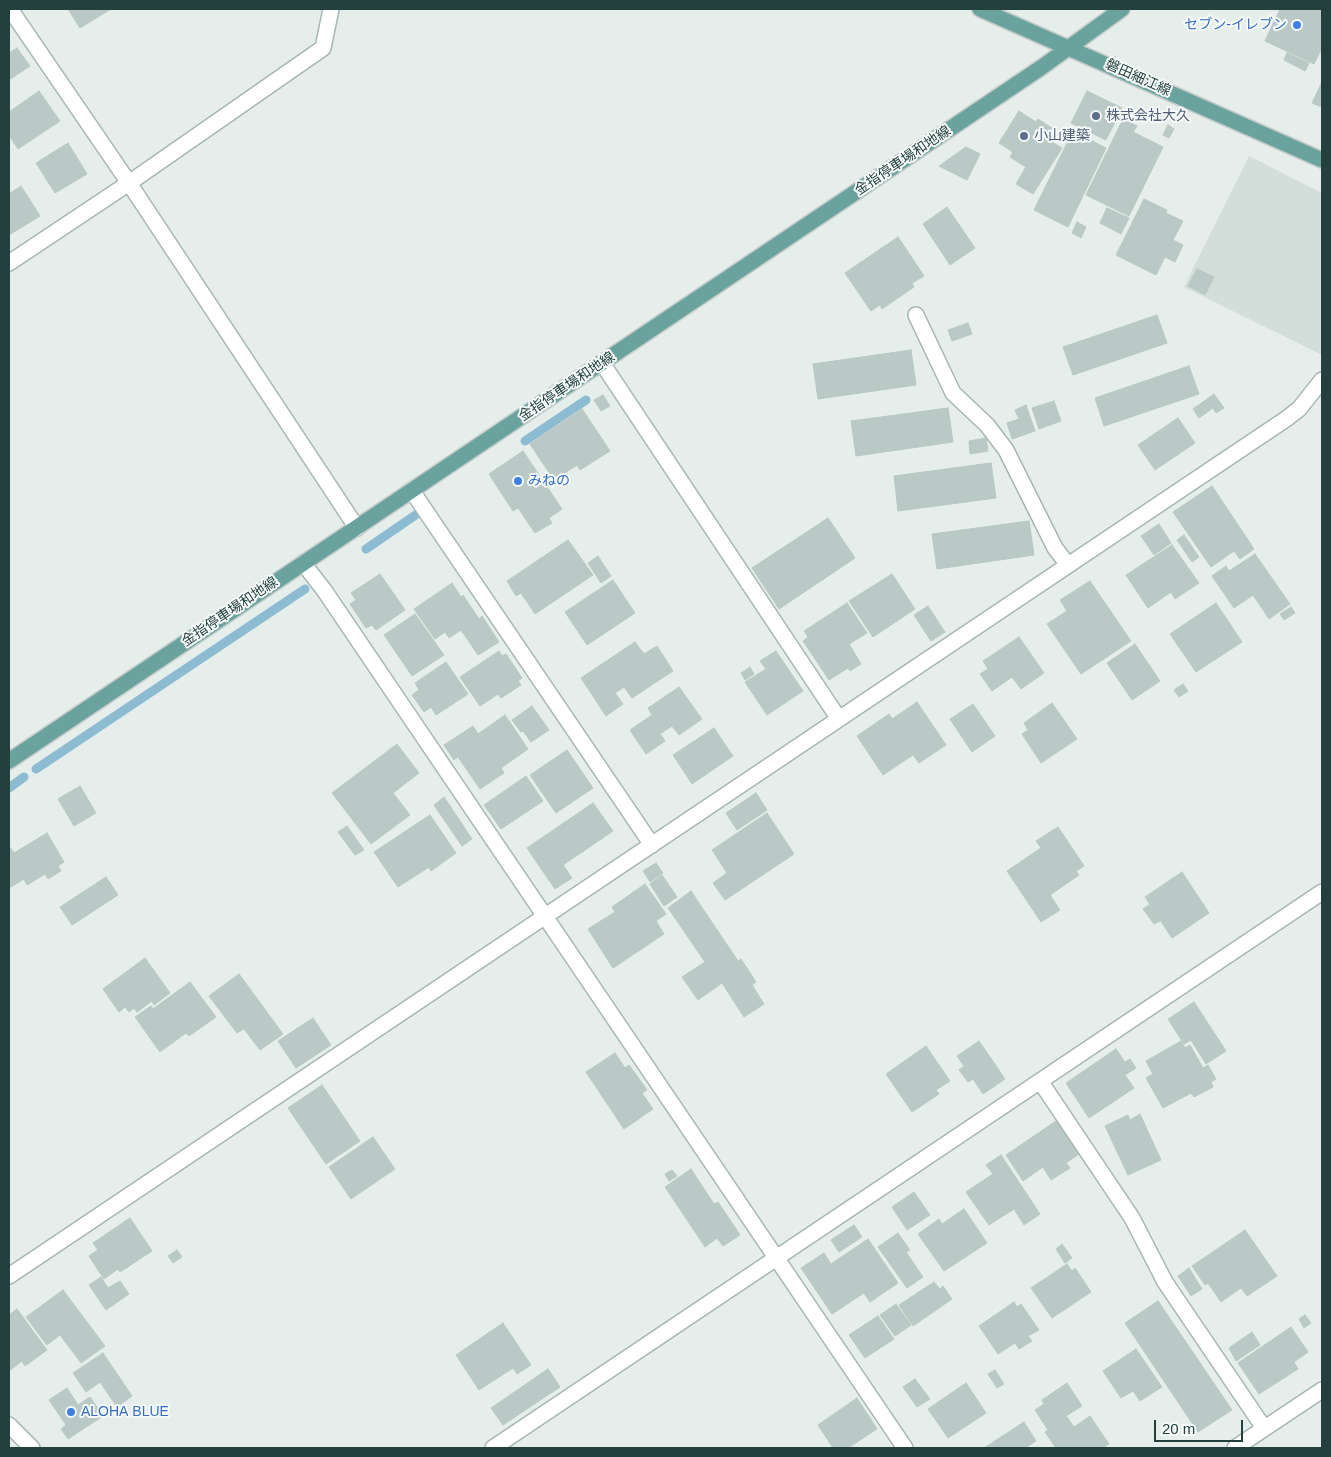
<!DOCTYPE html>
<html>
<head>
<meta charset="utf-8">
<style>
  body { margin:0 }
  #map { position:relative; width:1331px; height:1457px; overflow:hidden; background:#e5eeeb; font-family:Helvetica,sans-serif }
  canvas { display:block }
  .frame { position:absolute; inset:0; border:10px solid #24403d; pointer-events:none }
  .scale { position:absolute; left:1154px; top:1420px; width:89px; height:22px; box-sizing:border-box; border:2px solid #24403d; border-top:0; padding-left:6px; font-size:15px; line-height:18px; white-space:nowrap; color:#24403d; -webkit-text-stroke:4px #f5faf9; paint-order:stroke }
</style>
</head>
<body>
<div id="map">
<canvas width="1331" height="1457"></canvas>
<div class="frame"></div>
<div class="scale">20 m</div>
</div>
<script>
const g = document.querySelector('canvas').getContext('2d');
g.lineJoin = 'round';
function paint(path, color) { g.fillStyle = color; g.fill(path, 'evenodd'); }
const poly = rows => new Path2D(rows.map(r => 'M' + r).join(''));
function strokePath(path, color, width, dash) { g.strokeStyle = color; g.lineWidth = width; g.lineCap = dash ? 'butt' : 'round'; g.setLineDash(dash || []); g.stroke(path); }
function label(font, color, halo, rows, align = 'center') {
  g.font = font + ' Helvetica,"Noto Sans JP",sans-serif'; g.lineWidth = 4; g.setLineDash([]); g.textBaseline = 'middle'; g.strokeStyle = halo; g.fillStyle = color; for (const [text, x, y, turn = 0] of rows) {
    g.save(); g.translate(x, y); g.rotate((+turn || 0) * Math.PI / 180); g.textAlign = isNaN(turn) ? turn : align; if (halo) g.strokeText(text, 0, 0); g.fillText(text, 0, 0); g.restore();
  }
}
paint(poly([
  [1249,156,1322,193,1322,355,1184,287]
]), '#d3dedb');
strokePath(poly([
  [525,441,586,400],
  [366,549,417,514],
  [36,769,305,589],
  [9,788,24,777]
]), '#8dbcd2', 9);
const building = poly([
  [68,9,111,9,80,28,68,9],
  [1280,9,1322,9,1322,48,1314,64,1265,41,1280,9],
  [17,48,30,66,9,80,9,53,17,48],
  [1287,53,1309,63,1305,71,1284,60,1287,53],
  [1322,82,1322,107,1312,103,1322,82],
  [39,91,60,121,18,149,9,135,9,112,39,91],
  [1087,91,1122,108,1106,140,1071,123,1087,91],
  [1019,111,1036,122,1038,119,1052,128,1045,138,1062,148,1033,194,1016,184,1026,167,1010,157,1013,152,999,143,1019,111],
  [1123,119,1137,126,1133,132,1163,147,1129,216,1086,195,1123,119],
  [1168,125,1174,129,1169,138,1163,135,1168,125],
  [1073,131,1106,148,1068,227,1034,210,1073,131],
  [68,143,87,174,55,193,36,163,68,143],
  [966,147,980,154,967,180,939,166,966,147],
  [21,186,40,216,9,235,9,194,21,186],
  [1144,199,1167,210,1166,213,1183,221,1173,240,1183,245,1175,262,1165,257,1156,275,1116,255,1144,199],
  [947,207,975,248,950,265,923,224,947,207],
  [1107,208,1129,218,1121,234,1100,223,1107,208],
  [1077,222,1086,227,1081,238,1072,233,1077,222],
  [898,237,924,276,912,283,914,287,882,309,880,305,871,311,845,273,898,237],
  [1197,269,1214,277,1205,295,1188,286,1197,269],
  [1157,315,1167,343,1073,375,1063,347,1157,315],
  [968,323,972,334,952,341,948,330,968,323],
  [911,350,916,385,818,399,813,364,911,350],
  [1189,366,1199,394,1104,426,1095,398,1189,366],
  [1214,394,1224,408,1216,413,1213,408,1199,418,1193,409,1214,394],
  [603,395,610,406,601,411,594,400,603,395],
  [1054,401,1061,421,1039,429,1032,408,1054,401],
  [1026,405,1035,431,1012,439,1007,423,1019,419,1015,410,1026,405],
  [948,408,953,442,856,456,851,421,948,408],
  [582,409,610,451,580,470,577,465,554,480,530,444,582,409],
  [1178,418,1195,443,1155,470,1138,445,1178,418],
  [986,438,988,451,970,454,969,441,986,438],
  [523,451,562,509,549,518,552,523,535,533,518,508,513,511,489,474,523,451],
  [991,463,996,498,898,511,894,476,991,463],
  [1212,486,1254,549,1240,559,1234,551,1211,567,1173,512,1212,486],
  [828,518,855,558,779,609,752,568,828,518],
  [1029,521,1034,555,937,569,932,534,1029,521],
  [1159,524,1171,543,1154,555,1141,536,1159,524],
  [1184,535,1199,557,1192,562,1177,540,1184,535],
  [568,540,593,575,535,614,521,593,516,596,507,581,568,540],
  [1172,545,1199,583,1175,599,1171,592,1148,608,1126,575,1172,545],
  [1255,554,1290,604,1269,619,1253,595,1234,608,1212,576,1226,566,1229,571,1255,554],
  [598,556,611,576,601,583,588,563,598,556],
  [380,574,405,610,376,630,372,625,366,628,350,604,356,600,351,593,380,574],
  [892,574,915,609,873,637,849,601,892,574],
  [613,580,635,613,587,645,565,612,613,580],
  [1090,581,1131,641,1081,674,1047,624,1067,611,1060,600,1090,581],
  [452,583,461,597,463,595,479,619,482,616,499,642,478,655,461,630,449,638,445,632,435,639,414,609,452,583],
  [847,603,867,633,849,644,861,664,850,671,848,668,829,680,803,641,808,637,804,631,847,603],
  [1216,603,1242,642,1196,672,1170,634,1216,603],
  [928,606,945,632,931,641,914,615,928,606],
  [1291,607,1295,613,1284,620,1280,614,1291,607],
  [415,614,444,655,412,676,384,635,415,614],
  [1019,637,1044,673,1021,689,1012,677,992,691,980,674,988,669,983,661,1019,637],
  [635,642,644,654,657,646,673,671,632,698,624,687,615,693,623,704,606,716,581,678,635,642],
  [1135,644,1160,681,1132,700,1107,663,1135,644],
  [499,651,502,656,506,654,522,678,518,681,521,685,501,698,498,694,480,706,460,677,499,651],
  [776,651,803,691,767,715,745,682,766,669,760,661,776,651],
  [446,662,468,694,436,715,431,707,424,712,412,695,419,690,415,683,446,662],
  [750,667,754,674,745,680,741,673,750,667],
  [1183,684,1188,691,1179,697,1174,690,1183,684],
  [679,687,702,719,679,735,672,726,660,734,665,741,646,754,630,730,652,715,648,708,679,687],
  [917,702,946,745,919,763,913,755,883,775,857,736,889,714,892,719,917,702],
  [1052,703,1077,739,1041,763,1022,734,1028,730,1024,723,1052,703],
  [973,704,995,736,972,752,950,719,973,704],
  [532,706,549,730,531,742,523,731,521,732,512,720,532,706],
  [505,715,528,749,501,768,504,773,480,789,458,757,454,760,444,745,473,726,478,734,505,715],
  [714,728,733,756,692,784,673,755,714,728],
  [397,744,419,773,393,793,410,815,371,844,332,793,397,744],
  [567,750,593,788,556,813,530,775,567,750],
  [526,776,543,801,501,829,484,805,526,776],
  [80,786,96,813,74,826,58,799,80,786],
  [756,793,767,810,737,830,726,813,756,793],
  [444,797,472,839,462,846,434,805,444,797],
  [593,803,613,831,563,865,572,878,555,889,527,848,593,803],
  [767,813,794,854,725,900,713,883,727,873,712,850,767,813],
  [430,815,456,853,431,871,429,867,398,887,374,852,430,815],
  [347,826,364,850,355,855,338,832,347,826],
  [1058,827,1084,866,1076,871,1079,875,1050,895,1060,910,1041,922,1007,871,1041,848,1036,841,1058,827],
  [47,833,64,862,58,866,61,871,48,879,45,874,27,885,24,879,9,888,9,846,14,853,47,833],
  [656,863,663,873,650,882,643,871,656,863],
  [1182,872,1209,913,1172,938,1145,897,1182,872],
  [662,875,677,897,664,906,650,884,662,875],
  [106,877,118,895,72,925,60,907,106,877],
  [645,884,666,914,656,921,664,934,613,968,588,929,615,912,612,907,645,884],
  [691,891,738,961,741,959,756,982,752,985,764,1004,744,1017,722,983,698,1000,682,977,705,962,668,908,691,891],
  [1149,905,1160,921,1154,924,1143,909,1149,905],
  [145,958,170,993,154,1005,152,1001,137,1012,134,1008,129,1012,125,1007,119,1012,103,989,145,958],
  [239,974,283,1034,260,1050,244,1029,237,1033,209,996,239,974],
  [190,982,216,1017,189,1036,186,1033,160,1052,135,1017,151,1006,153,1009,190,982],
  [1194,1002,1226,1051,1206,1064,1191,1040,1184,1044,1168,1019,1194,1002],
  [313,1018,331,1045,296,1068,278,1041,313,1018],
  [979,1041,1005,1079,983,1094,973,1079,968,1082,959,1070,964,1066,957,1056,979,1041],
  [1181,1041,1185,1048,1190,1045,1203,1068,1208,1065,1216,1079,1211,1082,1213,1087,1194,1097,1191,1093,1163,1108,1146,1078,1153,1074,1146,1061,1181,1041],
  [926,1046,950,1081,936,1090,939,1094,912,1112,886,1074,926,1046],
  [1116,1049,1125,1062,1130,1059,1136,1068,1125,1075,1134,1088,1089,1118,1066,1083,1116,1049],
  [615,1053,625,1068,629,1065,647,1090,642,1093,653,1109,624,1129,586,1072,615,1053],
  [322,1085,360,1141,326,1164,288,1108,322,1085],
  [1140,1114,1161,1160,1128,1175,1105,1126,1128,1115,1130,1120,1140,1114],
  [1056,1121,1079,1154,1066,1163,1070,1168,1051,1180,1043,1167,1023,1181,1006,1155,1056,1121],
  [373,1137,395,1169,351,1199,329,1167,373,1137],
  [1001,1155,1040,1214,1024,1225,1014,1209,989,1225,966,1192,993,1174,986,1165,1001,1155],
  [691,1169,714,1204,718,1202,740,1235,723,1246,717,1238,705,1247,665,1187,691,1169],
  [672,1170,677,1176,669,1181,665,1174,672,1170],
  [914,1192,930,1215,907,1230,892,1207,914,1192],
  [964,1209,987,1243,944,1271,918,1234,939,1219,942,1224,964,1209],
  [130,1218,152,1251,120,1272,118,1269,104,1279,89,1256,98,1250,93,1243,130,1218],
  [854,1225,862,1237,839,1252,831,1240,854,1225],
  [1245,1230,1277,1276,1247,1296,1241,1288,1221,1302,1208,1283,1205,1285,1192,1266,1245,1230],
  [898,1233,910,1250,906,1252,923,1277,907,1288,878,1247,898,1233],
  [868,1239,898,1283,870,1302,864,1293,832,1314,801,1268,824,1253,831,1264,868,1239],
  [1062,1244,1072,1258,1065,1263,1056,1249,1062,1244],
  [177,1250,182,1257,173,1263,168,1256,177,1250],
  [1067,1264,1072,1271,1075,1268,1091,1292,1052,1318,1031,1288,1067,1264],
  [1189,1268,1202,1289,1191,1296,1178,1276,1189,1268],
  [101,1277,108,1288,120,1281,129,1294,106,1310,89,1285,101,1277],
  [934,1282,940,1289,943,1286,952,1299,913,1326,899,1305,934,1282],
  [63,1290,105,1346,81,1363,60,1335,47,1345,26,1317,63,1290],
  [1158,1301,1232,1410,1198,1432,1125,1323,1158,1301],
  [1014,1302,1017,1307,1021,1304,1039,1330,1028,1336,1032,1341,1019,1349,1015,1343,998,1354,979,1326,1014,1302],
  [896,1304,911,1325,895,1336,880,1315,896,1304],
  [17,1309,47,1350,25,1366,22,1361,9,1371,9,1315,17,1309],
  [1305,1315,1311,1323,1304,1328,1299,1319,1305,1315],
  [878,1316,894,1339,865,1358,849,1335,878,1316],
  [503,1323,531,1365,517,1374,513,1368,479,1390,456,1355,503,1323],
  [1291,1327,1308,1352,1294,1362,1298,1369,1259,1394,1238,1363,1291,1327],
  [1252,1332,1260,1345,1236,1361,1229,1348,1252,1332],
  [1136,1349,1162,1387,1140,1401,1133,1391,1121,1398,1103,1371,1136,1349],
  [103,1353,132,1396,117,1407,100,1382,86,1392,73,1373,103,1353],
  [548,1369,560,1387,503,1425,491,1408,548,1369],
  [995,1370,1004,1384,997,1388,988,1374,995,1370],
  [915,1379,930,1399,917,1407,903,1387,915,1379],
  [966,1383,986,1413,948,1438,928,1409,966,1383],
  [1067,1383,1082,1406,1066,1416,1074,1427,1090,1416,1109,1444,1103,1448,1056,1448,1045,1432,1048,1430,1035,1410,1044,1404,1042,1400,1067,1383],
  [67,1388,78,1405,90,1397,103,1416,68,1439,61,1429,66,1425,49,1400,67,1388],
  [857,1398,877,1429,848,1448,833,1448,818,1425,857,1398],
  [1024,1422,1036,1441,1025,1448,984,1448,1024,1422]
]);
paint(building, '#bac9c5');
strokePath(building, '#b7c8c3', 1);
const minor = poly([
  [10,9,129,183,357,528],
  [9,263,129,183,323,48,331,9],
  [916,315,953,393,987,425,1006,450,1055,548,1068,565],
  [602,363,839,719],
  [412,491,652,845],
  [303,563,324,590,905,1448],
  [1040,1081,1132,1218,1165,1282,1264,1428],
  [9,1276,1286,419,1299,409,1322,380],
  [9,1425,32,1448],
  [493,1448,1322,892],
  [1235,1448,1322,1390]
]);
const major = poly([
  [980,9,1322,160],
  [9,761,1042,67,1122,9]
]);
strokePath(minor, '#a7b6b3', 18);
strokePath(major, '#c2cac9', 18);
strokePath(minor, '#fff', 15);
strokePath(major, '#6aa39d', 15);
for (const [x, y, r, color] of [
  [1297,25,5,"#3f7fe0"],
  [1096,116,5,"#5c6f8a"],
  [1024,136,5,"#5c6f8a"],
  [518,481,5,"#3f7fe0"],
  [71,1412,5,"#3f7fe0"]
]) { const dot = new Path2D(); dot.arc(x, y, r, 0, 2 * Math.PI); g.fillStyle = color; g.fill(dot); strokePath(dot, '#f5faf9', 2); }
label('14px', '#366cbe', '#f5faf9', [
  ["セブン-イレブン",1287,25,"right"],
  ["みねの",528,481],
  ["ALOHA BLUE",81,1412]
], 'left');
label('14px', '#24403d', '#f5faf9', [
  ["磐田細江線",1138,78,24],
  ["金指停車場和地線",903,161,-34],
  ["金指停車場和地線",567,387,-34],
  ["金指停車場和地線",230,612,-34]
]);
label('14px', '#4e5e75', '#f5faf9', [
  ["株式会社大久",1106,116],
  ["小山建築",1034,136]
], 'left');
</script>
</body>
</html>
